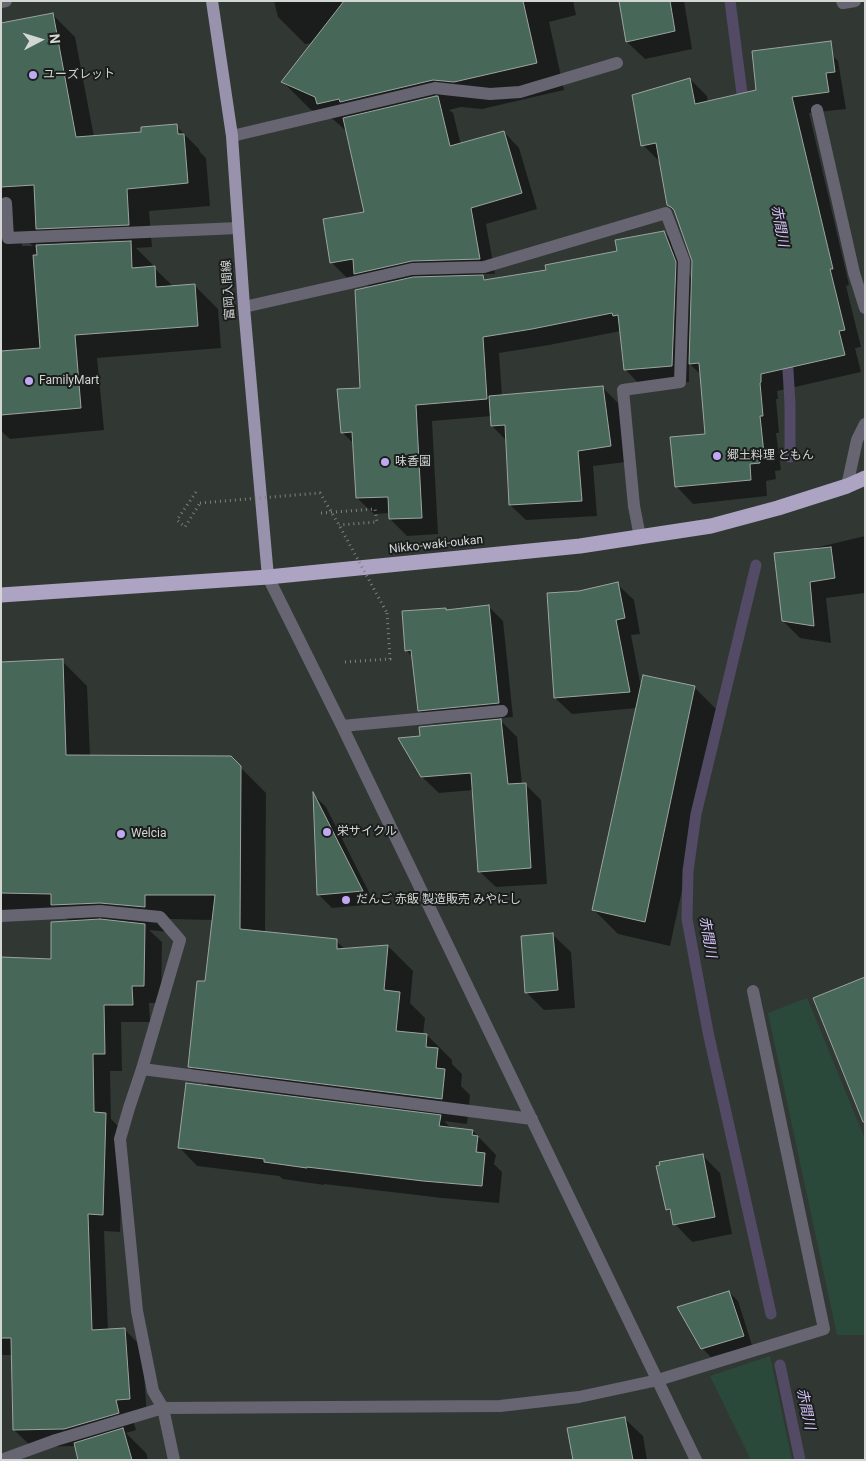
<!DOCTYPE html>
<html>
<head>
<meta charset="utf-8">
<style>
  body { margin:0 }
  #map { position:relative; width:866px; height:1461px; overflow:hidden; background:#313834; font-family:Roboto,sans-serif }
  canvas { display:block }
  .frame { position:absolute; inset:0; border:2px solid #d2d7d4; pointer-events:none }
  .north { position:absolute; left:15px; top:15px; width:50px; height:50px; -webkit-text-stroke:4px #1b1e1d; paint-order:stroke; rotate:85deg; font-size:14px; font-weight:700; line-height:20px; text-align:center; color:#d2d7d4 }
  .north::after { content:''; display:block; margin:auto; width:18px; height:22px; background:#d2d7d4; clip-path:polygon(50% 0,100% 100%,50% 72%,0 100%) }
</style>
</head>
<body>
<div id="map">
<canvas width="866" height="1461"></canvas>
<div class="frame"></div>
<div class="north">N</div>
</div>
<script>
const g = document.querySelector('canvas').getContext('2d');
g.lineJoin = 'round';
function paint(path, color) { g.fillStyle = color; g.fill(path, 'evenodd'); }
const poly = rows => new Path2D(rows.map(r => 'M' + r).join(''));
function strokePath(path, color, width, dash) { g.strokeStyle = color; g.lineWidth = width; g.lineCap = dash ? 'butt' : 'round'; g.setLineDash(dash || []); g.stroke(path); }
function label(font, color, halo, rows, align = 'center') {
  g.font = font + ' Roboto,"Noto Sans JP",sans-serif'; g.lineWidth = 4; g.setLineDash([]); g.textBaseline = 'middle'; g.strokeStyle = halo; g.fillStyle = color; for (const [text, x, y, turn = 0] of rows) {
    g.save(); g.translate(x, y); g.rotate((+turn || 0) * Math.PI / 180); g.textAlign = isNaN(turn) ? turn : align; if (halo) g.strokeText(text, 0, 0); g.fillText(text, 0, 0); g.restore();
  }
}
paint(poly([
  [807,998,865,1139,865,1335,837,1335,768,1013],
  [770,1356,792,1460,751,1460,710,1376]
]), '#2b493b');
paint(poly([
  [274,1,573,1,576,15,549,22,564,90,482,109,461,107,449,110,453,113,461,145,504,132,519,148,537,209,486,224,495,274,481,274,487,281,547,271,618,252,664,232,680,249,692,281,693,258,676,212,668,204,660,162,643,145,690,79,707,96,708,102,758,91,821,44,838,61,846,109,809,113,849,285,846,286,861,347,855,348,861,372,777,391,778,399,776,399,779,433,776,433,781,470,775,471,776,479,766,481,767,496,693,504,677,487,672,438,706,435,701,375,689,363,689,382,641,386,625,369,621,331,549,345,499,353,502,396,602,387,618,403,626,462,593,466,597,516,526,520,510,505,507,441,492,426,492,416,432,421,438,534,407,536,390,519,390,513,374,514,357,498,354,444,342,432,361,389,370,288,358,276,347,278,331,262,365,213,347,131,346,131,334,120,310,109,283,82,313,43,305,44,278,17],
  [621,1,684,1,692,49,645,59,627,42],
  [52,14,75,37,94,137,143,133,176,126,199,149,200,152,206,158,210,206,149,211,152,247,136,248,153,265,153,267,174,287,195,286,218,309,221,348,97,358,104,430,10,439,1,431,1,24],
  [21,234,33,246,22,246],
  [865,536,865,593,826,598,831,643,800,638,783,621,816,550,815,548],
  [617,584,634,600,640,634,631,635,641,687,644,676,695,688,720,713,670,946,618,934,593,909,637,708,572,714,555,698,579,592],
  [489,607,503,621,513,717,433,724,419,710,413,657,406,650,445,609,447,611],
  [62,661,87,686,90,756,231,758,266,793,265,933,336,941,345,949,388,946,413,971,410,1003,425,1018,423,1035,427,1035,452,1060,452,1064,462,1074,461,1086,470,1095,467,1124,444,1121,452,1129,473,1131,496,1155,494,1164,502,1172,499,1203,442,1198,324,1184,324,1185,283,1179,279,1176,197,1166,180,1148,210,1087,189,1066,206,983,213,920,170,919,170,932,149,930,162,942,161,1003,149,1003,150,1022,121,1022,122,1071,110,1071,111,1119,123,1131,120,1232,104,1231,108,1330,124,1329,142,1347,147,1416,132,1417,136,1430,126,1433,146,1453,148,1460,79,1460,76,1446,32,1447,14,1430,12,1355,1,1355,1,959,53,960,69,922,66,918,1,918,1,865],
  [476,1146,478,1146,477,1158,474,1158],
  [501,721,517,737,522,784,525,784,541,800,547,884,496,887,479,871,474,790,439,793,422,777,422,737],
  [314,795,326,807,375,904,332,908,318,894],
  [553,935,571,952,575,1008,544,1010,526,992],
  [702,1155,720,1173,732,1234,692,1242,675,1224,673,1215,667,1209],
  [729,1292,738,1301,752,1345,711,1357,702,1348],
  [625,1419,643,1436,647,1460,574,1460]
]), '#0007');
strokePath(poly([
  [730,1,744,109],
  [787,353,790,404,790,457],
  [756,565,696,814,688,871,687,919,708,1032,771,1314],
  [780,1365,800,1460]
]), '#534a66', 11);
const building = poly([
  [344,1,523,1,537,63,454,82,433,80,340,102,339,99,317,104,315,97,281,82,344,1],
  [619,1,670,1,675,31,626,42,619,1],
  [53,13,76,137,141,132,141,127,177,124,178,134,184,134,188,183,127,189,129,225,36,229,34,185,1,187,1,23,53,13],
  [831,41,835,72,826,73,829,92,792,97,833,269,830,269,845,330,839,331,845,355,761,374,761,382,760,383,763,416,760,416,764,454,759,454,760,463,750,464,751,480,675,487,670,437,705,434,699,363,689,364,692,261,674,210,671,207,667,205,656,143,641,146,632,95,690,78,695,104,756,90,752,51,831,41],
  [436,96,438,96,450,146,504,131,522,193,471,208,480,259,412,261,354,274,353,259,330,263,323,219,364,212,343,118,436,96],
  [664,231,676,262,672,366,624,370,618,315,613,316,612,313,532,329,483,337,487,399,416,405,422,518,389,519,388,497,356,498,352,432,341,433,337,389,360,388,355,290,413,277,483,275,484,280,546,270,545,265,617,251,615,240,664,231],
  [131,241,132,268,155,266,156,287,195,284,198,326,75,335,81,408,1,415,1,351,40,348,33,255,37,255,36,245,131,241],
  [603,386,611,446,578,451,582,501,509,505,505,425,491,426,489,396,603,386],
  [831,547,835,578,810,582,814,626,782,621,774,553,831,547],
  [618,582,625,618,616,620,630,692,554,698,547,593,579,591,618,582],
  [489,605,499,703,418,711,411,650,405,651,402,611,446,608,446,610,489,605],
  [63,659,66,755,231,756,241,766,240,929,337,939,337,949,388,945,384,990,400,992,396,1031,427,1034,426,1047,438,1048,436,1068,445,1069,442,1099,188,1067,197,981,205,981,215,895,145,895,145,907,100,903,51,905,51,894,1,893,1,662,63,659],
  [643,675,695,686,645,922,592,910,643,675],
  [501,719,508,784,526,783,531,868,478,872,471,773,421,777,398,738,420,736,419,727,501,719],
  [313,792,363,891,317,895,313,792],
  [100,919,145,924,144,986,132,986,133,1005,104,1005,105,1054,93,1054,94,1112,106,1113,103,1215,88,1214,92,1330,125,1328,130,1399,116,1400,119,1413,64,1429,13,1430,11,1338,1,1338,1,957,51,959,51,922,100,919],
  [553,933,558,990,525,993,521,936,553,933],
  [865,977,865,1122,863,1122,813,998,865,977],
  [186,1083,441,1115,439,1126,473,1130,472,1135,478,1136,476,1152,485,1153,482,1186,423,1181,307,1167,307,1168,264,1162,264,1159,178,1148,186,1083],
  [703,1154,715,1217,673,1225,670,1209,666,1210,656,1166,660,1165,659,1162,703,1154],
  [729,1291,744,1336,701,1349,677,1307,729,1291],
  [625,1417,633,1460,573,1460,567,1428,625,1417],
  [123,1428,132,1460,78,1460,74,1443,123,1428]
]);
paint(building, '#476858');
strokePath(building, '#9ca49f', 1);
strokePath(poly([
  [196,492,177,520,185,527,200,503],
  [321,513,375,509,377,522,339,525],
  [345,662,390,659,387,613]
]), '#7d8380', 3, [1, 4]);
strokePath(poly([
  [842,1,843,3,855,1],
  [1,2,6,1],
  [817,110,854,273,865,308],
  [232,136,435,88,490,94,520,92,617,63],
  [6,203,8,238,238,228],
  [244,307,412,269,484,267,666,213,684,261,680,382,623,390,634,506,640,537],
  [847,486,857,440,865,424],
  [268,577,342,726,696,1460],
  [342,726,502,711],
  [1,916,100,911,160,917,180,940,142,1069,129,1108,120,1139,137,1311,153,1391,163,1408,174,1460],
  [142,1069,532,1119],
  [1,1460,56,1440,163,1408,500,1406,579,1397,658,1380,824,1329,753,991]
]), '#686572', 12);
strokePath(poly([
  [212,1,232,136,244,307,268,577]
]), '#9992ac', 12);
strokePath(poly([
  [1,595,268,577,580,546,711,526,778,508,847,486,865,478]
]), '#ada3c3', 15);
strokePath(poly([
  [200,503,320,493,339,525,387,613]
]), '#7d8380', 3, [1, 4]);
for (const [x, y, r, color] of [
  [33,75,5,"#c0a8f3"],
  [29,381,5,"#c0a8f3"],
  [717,456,5,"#c0a8f3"],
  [385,462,5,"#c0a8f3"],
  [327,832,5,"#c0a8f3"],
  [121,834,5,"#c0a8f3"],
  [346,900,5,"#c0a8f3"]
]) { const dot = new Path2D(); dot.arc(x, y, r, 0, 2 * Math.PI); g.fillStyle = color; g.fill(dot); strokePath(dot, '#1b1e1d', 2); }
label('12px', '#d2d7d4', '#1b1e1d', [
  ["ユーズレット",43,75],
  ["FamilyMart",39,381],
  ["郷土料理 ともん",727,456],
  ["味香園",395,462],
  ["栄サイクル",337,832],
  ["Welcia",131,834],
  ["だんご 赤飯 製造販売 みやにし",356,900]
], 'left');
label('12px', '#d2d7d4', '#1b1e1d', [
  ["富岡入間線",229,290,-94],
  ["Nikko-waki-oukan",436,545,-6]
]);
label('italic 14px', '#d4c3fa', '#1b1e1d', [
  ["赤間川",779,226,80],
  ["赤間川",707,937,80],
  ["赤間川",805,1409,78]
]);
</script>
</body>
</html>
